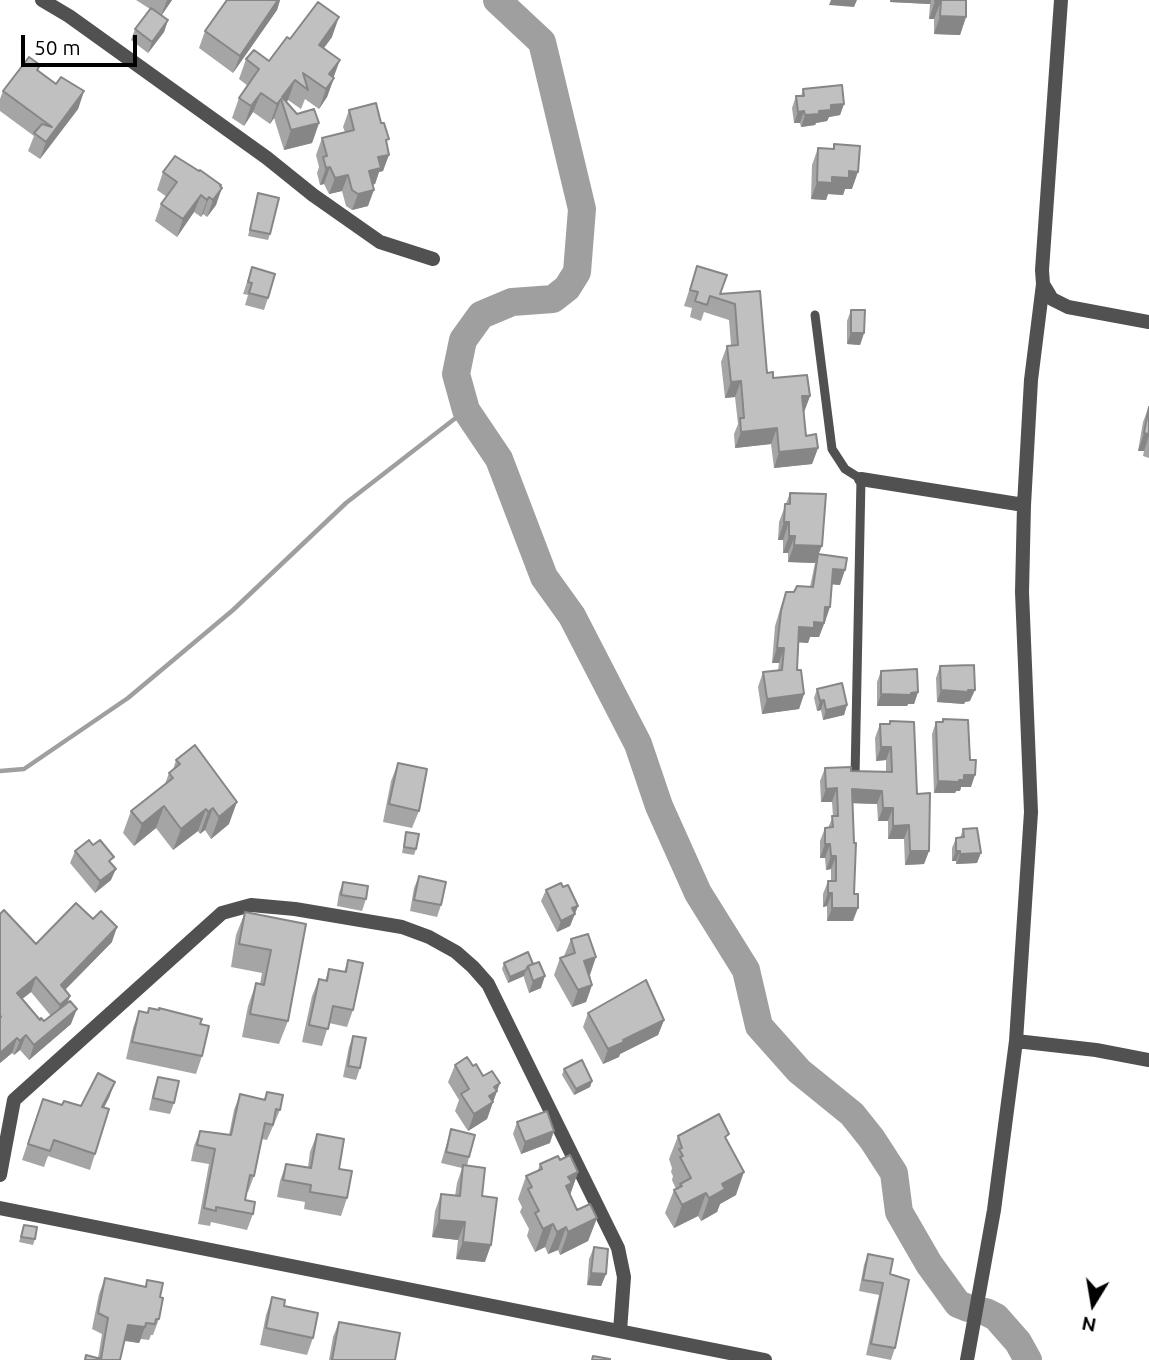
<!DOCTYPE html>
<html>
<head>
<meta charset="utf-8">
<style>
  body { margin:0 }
  #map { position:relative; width:1149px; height:1360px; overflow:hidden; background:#fff; font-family:Ubuntu,sans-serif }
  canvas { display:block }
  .north { position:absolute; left:1058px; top:1269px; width:70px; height:70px; -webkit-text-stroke:5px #fff; paint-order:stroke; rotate:191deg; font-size:19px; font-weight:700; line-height:28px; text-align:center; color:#000 }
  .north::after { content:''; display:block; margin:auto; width:24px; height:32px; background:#000; clip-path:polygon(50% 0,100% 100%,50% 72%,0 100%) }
  .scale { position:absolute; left:21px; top:35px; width:116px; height:32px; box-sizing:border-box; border:4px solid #000; border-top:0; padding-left:9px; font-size:21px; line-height:24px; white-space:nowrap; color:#000; -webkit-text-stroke:5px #fff; paint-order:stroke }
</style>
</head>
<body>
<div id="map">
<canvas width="1149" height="1360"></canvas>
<div class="north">N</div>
<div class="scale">50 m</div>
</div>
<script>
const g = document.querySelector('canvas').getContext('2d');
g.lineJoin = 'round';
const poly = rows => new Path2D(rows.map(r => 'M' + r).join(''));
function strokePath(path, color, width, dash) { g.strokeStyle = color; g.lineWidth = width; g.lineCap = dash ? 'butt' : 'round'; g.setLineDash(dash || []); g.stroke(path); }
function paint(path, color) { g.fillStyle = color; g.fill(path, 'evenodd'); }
strokePath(poly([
  [0,771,24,769,128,698,233,610,346,503,466,410]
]), '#9f9f9f', 4.5);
strokePath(poly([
  [497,0,542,42,582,209,577,272,567,288,553,299,512,302,481,315,463,340,456,374,466,410,499,459,544,577,572,616,638,744,659,806,698,893,746,970,759,1026,799,1071,852,1114,872,1139,894,1173,899,1212,929,1264,958,1304,968,1308],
  [986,1312,996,1317,1018,1342,1028,1360]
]), '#9f9f9f', 28);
strokePath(poly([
  [815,315,832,449,845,469,861,479,855,777]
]), '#515151', 9);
strokePath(poly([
  [42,0,69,16,267,158,313,195,380,242,433,259],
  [1061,0,1042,270,1043,284,1052,299,1068,307,1149,322],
  [861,479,1024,505],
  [1016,1041,1096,1050,1149,1060],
  [0,1175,14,1100,222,913,251,905,295,909,402,927,429,937,456,952,473,967,488,984,618,1248,624,1277,620,1331],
  [0,1208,765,1360],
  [967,1360,994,1210,1016,1041,1031,812,1022,592,1024,505,1031,380,1043,284]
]), '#515151', 14);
paint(poly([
  [136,0,172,0,162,15,168,20,164,32,148,53,131,40,135,29,150,9],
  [227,0,280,0,277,10,233,73,199,48,205,31],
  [890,0,966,0,966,17,960,35,934,34,934,19,929,19,930,4,890,2],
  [332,37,324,48,334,78,327,97,319,109,305,99,301,109,288,100,286,102,297,114,319,123,312,143,284,150,274,118,270,124,253,112,244,126,232,118,239,98,248,86,239,79,246,59,269,61,290,39],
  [40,65,38,71,56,84,84,91,78,109,40,159,28,151,34,136,0,111,0,99,3,91],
  [803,89,844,104,840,115,829,117,827,121,816,123,815,125,801,127,800,123,794,123,792,108,796,96,801,96],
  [349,110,387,145,383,171,379,172,375,184,372,185,368,206,352,210,346,206,342,191,329,194,324,184,320,185,317,173,319,167,316,155,322,138,345,132,343,127],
  [834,144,852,189,845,189,843,195,828,194,826,200,811,199,812,165,818,148,833,149],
  [163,172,220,187,216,205,207,217,203,214,201,217,194,212,177,237,155,221,161,204,167,197,157,190],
  [258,193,270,234,268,240,248,236],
  [697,266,720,294,760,291,767,373,773,378,810,396,804,412,806,436,818,448,812,464,774,468,771,444,735,448,734,434,738,424,735,397,725,398,721,362,727,346,731,345,729,320,704,312,701,321,690,317,692,308,684,306],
  [252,267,268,298,264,310,245,305,248,295,243,294],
  [851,310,864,333,860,345,847,344,847,321],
  [1149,406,1149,458,1143,456,1144,451,1138,451,1143,422],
  [790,493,819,554,840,585,832,584,825,622,819,637,810,637,808,643,799,642,797,670,804,694,799,709,762,714,758,687,763,672,778,670,779,663,772,663,775,626,781,606,786,592,794,592,810,587,815,563,788,562,788,553,783,553,783,540,778,540,779,522],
  [940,666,970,701,965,702,964,704,937,702,936,678],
  [881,671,918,692,914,704,908,704,907,706,877,706,877,682],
  [817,689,847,705,844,715,823,720,821,710,817,711,814,698],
  [943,719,971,787,961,787,960,791,956,791,955,793,934,793,932,734,936,722,942,722],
  [890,721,917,794,929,851,924,864,905,865,904,839,888,839,888,821,878,821,877,804,852,803,853,921,827,921,827,906,823,907,823,894,828,881,831,881,831,869,826,870,825,858,820,858,820,841,825,828,828,828,833,816,832,802,821,802,820,781,825,768,851,771,886,772,886,760,876,761,875,738,880,724,889,724],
  [176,760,229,824,211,839,205,830,200,834,198,831,173,850,156,828,134,846,123,833,131,811,165,784,169,773,173,770],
  [398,763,419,811,412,828,383,822,391,781],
  [963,829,977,863,956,864,956,861,952,861,952,848,956,838,960,838],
  [406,832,416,849,414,855,402,853],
  [93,845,111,864,111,880,95,893,70,863,75,851],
  [419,876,441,905,437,917,410,911,414,888],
  [343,882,366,899,362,911,337,906,339,893],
  [563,887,578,906,570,926,557,932,541,901,546,890],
  [245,912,306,924,288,1021,279,1044,242,1037,248,1006,256,983,260,984,262,973,231,967,236,935],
  [0,914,36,944,112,942,65,990,68,1002,71,1024,29,1060,20,1050,14,1055,12,1053,0,1063],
  [31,992,51,1016,44,1021,40,1020,22,999],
  [571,939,590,975,592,985,586,1002,572,1007,554,975,560,958,564,956],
  [528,952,541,988,529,993,524,978,524,976,508,983,502,969,504,963],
  [348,960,353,1010,347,1027,329,1023,322,1046,302,1042,312,996,319,979,325,981,329,969,344,972],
  [149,1008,200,1024,202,1056,196,1074,126,1059,133,1028,139,1011,148,1013],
  [588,1013,664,1020,658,1035,620,1054,619,1057,603,1064,583,1027],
  [353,1036,360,1068,356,1080,343,1077,349,1047],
  [455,1065,493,1101,487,1119,468,1131,455,1111,459,1100,448,1082],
  [564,1069,592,1081,590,1087,574,1095,562,1075],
  [158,1077,174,1103,170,1114,149,1110,154,1088],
  [115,1082,104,1107,95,1154,90,1170,48,1156,44,1167,22,1160,37,1115,62,1105,81,1106],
  [267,1092,280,1110,267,1140,262,1139,254,1176,248,1192,246,1191,245,1200,253,1214,247,1230,211,1222,210,1226,198,1224,209,1164,191,1161,194,1146,200,1131,229,1135,234,1110,240,1094,264,1099],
  [517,1122,550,1143,521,1154,513,1134],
  [451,1129,469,1157,467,1166,482,1196,485,1262,456,1259,458,1240,432,1237,435,1211,441,1194,455,1196,457,1183,462,1168,441,1163],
  [317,1134,339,1169,347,1198,341,1216,304,1209,305,1202,277,1197,280,1181,286,1164,308,1167,310,1152],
  [678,1136,727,1141,736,1195,720,1204,717,1212,701,1221,698,1216,674,1228,665,1213,674,1190,676,1189,672,1180,673,1176,671,1172,672,1168,669,1159],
  [560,1160,578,1172,570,1195,577,1210,597,1218,588,1241,560,1255,558,1250,548,1254,545,1247,535,1252,527,1236,529,1229,520,1212,522,1207,518,1199,526,1176,538,1170,540,1164],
  [24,1225,35,1239,33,1245,19,1242],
  [594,1247,606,1274,601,1286,587,1285,589,1259],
  [868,1254,890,1274,895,1348,891,1360,866,1355,879,1295,859,1291,864,1265],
  [105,1278,145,1287,147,1280,160,1297,159,1319,153,1335,151,1335,149,1340,141,1339,139,1343,124,1341,120,1360,84,1360,86,1355,98,1358,102,1334,92,1329,99,1294],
  [272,1297,284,1306,313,1338,307,1355,260,1345,266,1315],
  [339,1322,395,1360,329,1360,333,1337]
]), '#a5a5a5');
paint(poly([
  [167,0,172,0,161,16],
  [278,0,280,0,277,10,233,73,240,56],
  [831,0,857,0,854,7,829,5],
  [891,0,931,0,930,4,890,2],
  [935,1,941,1,934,19,929,19],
  [940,16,966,17,960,35,934,34],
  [339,17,332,37,312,64,319,45],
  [168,20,164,32,148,53,152,42],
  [340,60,333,79,329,74],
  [334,78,327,97,319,109,326,89],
  [295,80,288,100,283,106,282,97],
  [84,91,78,109,40,159,46,142],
  [261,93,253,112,244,126,251,106],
  [281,99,274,118,270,124,277,104],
  [844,104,840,115,829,117,827,121,816,123,815,125,801,127,805,115,819,111,831,105],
  [804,111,800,123,794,123,798,112],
  [319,123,312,143,284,150,291,130],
  [389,155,383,171,379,172,375,184,363,187,369,171,378,157],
  [330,167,324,184,320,185,326,168],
  [849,171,858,172,852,189,845,189,843,195,828,194,826,200,811,199,817,182],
  [348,175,342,191,329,194,335,178],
  [221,185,218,194,222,188,216,205,207,217,213,200],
  [374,190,368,206,352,210,358,194],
  [201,195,194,212,177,237,183,219],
  [209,197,203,214,201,217,207,200],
  [851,333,864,333,860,345,847,344],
  [741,381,735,397,725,398,731,382],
  [802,396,810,396,804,412],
  [777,428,771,444,735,448,741,432],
  [1144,433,1149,434,1149,436,1144,451,1138,451],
  [818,448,812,464,774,468,779,452],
  [784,522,789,522,783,540,778,540],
  [789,536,795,536,788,553,783,553],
  [794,545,822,546,815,563,788,562],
  [833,569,845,570,840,585,828,584],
  [825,607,830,607,825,622,820,621],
  [814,622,824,623,819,637,810,637,808,643,794,642,799,627],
  [777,648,784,648,779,663,772,663],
  [941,690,975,690,970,701,965,702,964,704,937,702],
  [918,692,914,704,908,704,907,706,877,706,881,694],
  [804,694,799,709,762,714,767,699],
  [824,700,821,710,817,711,820,701],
  [847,705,844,715,823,720,826,710],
  [881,747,891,747,886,760,876,761],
  [964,775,975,775,971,787,961,787,960,791,956,791,955,793,934,793,938,781],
  [837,788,832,802,821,802,826,789],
  [852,789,882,791,877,804,847,803],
  [237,802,229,824,211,839,219,817],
  [164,806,156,828,134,846,142,824],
  [213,808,205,830,200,834,208,812],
  [883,808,893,808,888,821,878,821],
  [206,809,198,831,173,850,181,829],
  [909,825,904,839,888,839,893,826],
  [825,844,830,844,825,858,820,858],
  [910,851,929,851,924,864,905,865],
  [956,851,960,851,956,861,952,861],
  [981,853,977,863,956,864,960,854],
  [831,856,836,856,831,869,826,870],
  [116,869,111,880,95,893,100,881],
  [828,893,832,893,827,906,823,907],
  [578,906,570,926,557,932,561,921,572,908],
  [832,908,858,908,853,921,827,921],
  [117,927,112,942,55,1000,61,985],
  [596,957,590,975,578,979,584,961],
  [526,970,524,976,508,983,510,977],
  [545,976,541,988,529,993,533,981],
  [36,977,31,992,11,1008,17,993],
  [592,985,586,1002,572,1007,578,990],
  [70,996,65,1011,55,1020,60,1005],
  [77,1009,71,1024,29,1060,34,1045],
  [664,1020,658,1035,620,1054,619,1057,603,1064,608,1049,623,1040],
  [26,1035,20,1050,14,1055,20,1041],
  [17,1038,12,1053,0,1063,0,1053],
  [592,1081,590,1087,574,1095,576,1089],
  [115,1082,109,1098,96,1123,102,1107],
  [500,1083,487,1119,468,1131,474,1114,489,1096,494,1087],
  [554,1131,550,1143,521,1154,525,1142],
  [578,1172,570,1195,557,1209,568,1177],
  [744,1172,736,1195,720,1204,717,1212,701,1221,709,1198,722,1184],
  [706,1193,698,1216,674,1228,682,1205],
  [597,1218,588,1241,560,1255,568,1232],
  [439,1220,465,1222,458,1240,432,1237],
  [553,1224,545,1247,535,1252,543,1229],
  [566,1227,558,1250,548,1254,557,1232],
  [463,1242,491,1245,485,1262,456,1259],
  [591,1273,606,1274,601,1286,587,1285],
  [128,1325,145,1327,139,1343,122,1340]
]), '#868686');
const building = poly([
  [227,0,278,0,240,56,205,31,227,0],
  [935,0,966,0,966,17,940,16,941,1,935,1,935,0],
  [318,2,339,17,319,45,340,60,329,74,334,78,326,89,303,73,308,90,295,80,282,97,297,114,314,109,319,123,291,130,281,99,277,104,261,93,251,106,239,98,259,69,246,59,254,50,269,61,287,37,290,39,318,2],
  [151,8,168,20,152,42,135,29,151,8],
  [29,57,40,65,37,70,56,84,61,77,84,91,46,142,34,133,42,124,52,127,3,91,29,57],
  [842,85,844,104,831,105,831,110,819,111,819,114,805,115,804,111,798,112,796,96,804,96,803,89,842,85],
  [376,103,381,123,384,123,389,139,386,140,389,155,378,157,381,168,369,171,374,190,358,194,352,190,348,175,335,178,330,167,326,168,323,157,327,156,322,138,354,130,349,110,376,103],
  [834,144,860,146,858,172,849,171,849,178,832,177,832,183,817,182,818,148,834,149,834,144],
  [175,156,199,171,200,170,221,185,220,186,222,188,213,200,209,197,207,200,201,195,183,219,161,204,177,182,163,172,175,156],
  [258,193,279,198,270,234,250,230,258,193],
  [697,266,727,275,720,294,760,291,767,373,773,372,773,378,807,375,810,396,802,396,806,436,816,434,818,448,779,452,777,428,741,432,740,418,744,418,741,381,731,382,727,346,738,345,735,304,710,296,707,305,695,301,698,292,690,290,697,266],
  [252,267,275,274,268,298,249,293,252,283,248,282,252,267],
  [851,310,865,310,864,333,851,333,851,310],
  [1149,407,1149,434,1144,433,1149,407],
  [790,493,826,494,822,546,794,545,795,536,789,536,789,522,784,522,785,504,790,504,790,493],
  [818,554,847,558,845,570,833,569,830,607,825,607,824,623,814,622,814,628,799,627,797,670,801,670,804,694,767,699,763,672,782,670,784,648,777,648,781,611,786,592,794,592,797,586,813,587,818,554],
  [974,665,975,690,968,690,968,692,941,690,940,666,974,665],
  [917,669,918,692,911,693,911,695,881,694,881,671,917,669],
  [842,683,847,705,826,710,824,700,820,701,817,689,842,683],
  [943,719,968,720,970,760,976,760,975,775,964,775,964,780,959,780,959,782,938,781,936,722,943,722,943,719],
  [890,721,914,722,917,794,930,793,929,851,910,851,909,825,893,826,893,808,883,808,882,791,852,789,854,843,856,843,854,894,858,894,858,908,832,908,832,893,828,893,828,881,836,881,836,856,831,856,830,844,825,844,825,828,833,827,832,816,838,816,837,788,826,789,825,768,851,767,851,771,892,772,891,747,881,747,880,724,890,724,890,721],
  [195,745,237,802,219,817,213,808,208,812,206,809,181,829,164,806,142,824,131,811,173,778,169,773,180,764,176,760,195,745],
  [398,763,427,769,419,811,389,804,398,763],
  [977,828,981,853,960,854,960,851,956,851,956,838,964,837,963,829,977,828],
  [406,832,419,834,416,849,404,847,406,832],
  [89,840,93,845,100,840,114,857,109,861,116,869,100,881,75,851,89,840],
  [419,876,446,882,441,905,414,900,419,876],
  [343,882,368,886,366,899,341,895,343,882],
  [561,883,563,887,568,885,578,906,572,908,575,914,561,921,546,890,561,883],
  [76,903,93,919,101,911,117,927,61,985,70,996,60,1005,36,977,17,993,40,1020,41,1018,44,1021,70,1001,77,1009,34,1045,26,1035,20,1041,17,1038,0,1053,0,1018,1,1017,0,1015,0,914,4,910,36,944,76,903],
  [245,912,306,924,288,1021,250,1014,256,983,264,985,271,950,239,944,245,912],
  [588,934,596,957,584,961,592,985,578,990,560,958,575,953,571,939,588,934],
  [528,952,533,964,528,966,526,970,510,977,504,963,528,952],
  [348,960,363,963,353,1010,333,1006,328,1029,309,1025,319,979,327,981,329,969,346,972,348,960],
  [539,962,545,976,533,981,528,966,539,962],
  [646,980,664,1020,623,1040,624,1042,608,1049,588,1013,646,980],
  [149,1008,159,1010,159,1008,202,1019,200,1024,209,1026,202,1056,132,1042,139,1011,148,1013,149,1008],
  [353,1036,366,1038,360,1068,348,1066,353,1036],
  [467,1057,473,1066,476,1064,483,1076,492,1071,500,1083,494,1087,497,1091,489,1096,493,1102,474,1114,461,1094,469,1089,455,1065,467,1057],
  [582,1060,592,1081,576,1089,564,1069,582,1060],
  [98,1073,115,1082,102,1107,109,1109,95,1154,54,1140,50,1151,28,1144,43,1099,62,1105,64,1101,81,1106,98,1073],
  [158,1077,179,1081,174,1103,153,1098,158,1077],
  [267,1092,283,1095,280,1110,276,1109,273,1125,265,1123,254,1176,250,1175,245,1200,255,1202,253,1214,216,1207,216,1211,204,1208,215,1149,197,1145,200,1131,231,1135,240,1094,265,1100,267,1092],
  [547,1111,554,1131,525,1142,517,1122,547,1111],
  [719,1114,729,1134,725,1137,744,1172,722,1184,725,1189,709,1198,706,1193,682,1205,674,1190,682,1186,680,1184,691,1178,680,1157,683,1156,679,1149,682,1148,678,1136,719,1114],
  [451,1129,475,1135,469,1157,446,1152,451,1129],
  [317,1134,344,1139,339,1169,352,1171,347,1198,310,1192,311,1185,283,1180,286,1164,311,1168,317,1134],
  [570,1155,578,1172,568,1177,572,1183,566,1186,577,1210,590,1204,597,1218,568,1232,566,1227,557,1232,553,1224,543,1229,535,1213,539,1211,528,1189,532,1187,526,1176,542,1169,540,1164,558,1156,560,1160,570,1155],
  [463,1165,485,1168,482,1196,497,1198,491,1245,463,1242,465,1222,439,1220,441,1194,460,1196,463,1165],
  [24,1225,37,1227,35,1239,21,1237,24,1225],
  [594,1247,608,1249,606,1274,591,1273,594,1247],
  [868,1254,893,1259,890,1274,909,1280,895,1348,871,1344,883,1283,863,1280,868,1254],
  [105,1278,146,1287,147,1280,163,1283,160,1297,163,1298,159,1319,156,1319,155,1324,146,1323,145,1327,128,1325,120,1360,85,1360,86,1355,101,1359,108,1318,98,1313,105,1278],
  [272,1297,285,1300,284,1306,318,1313,313,1338,266,1328,272,1297],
  [339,1322,400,1333,395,1360,332,1360,339,1322],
  [593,1356,610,1359,610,1360,592,1360,593,1356]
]);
paint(building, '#c0c0c0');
strokePath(building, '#868686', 2);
</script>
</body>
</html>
